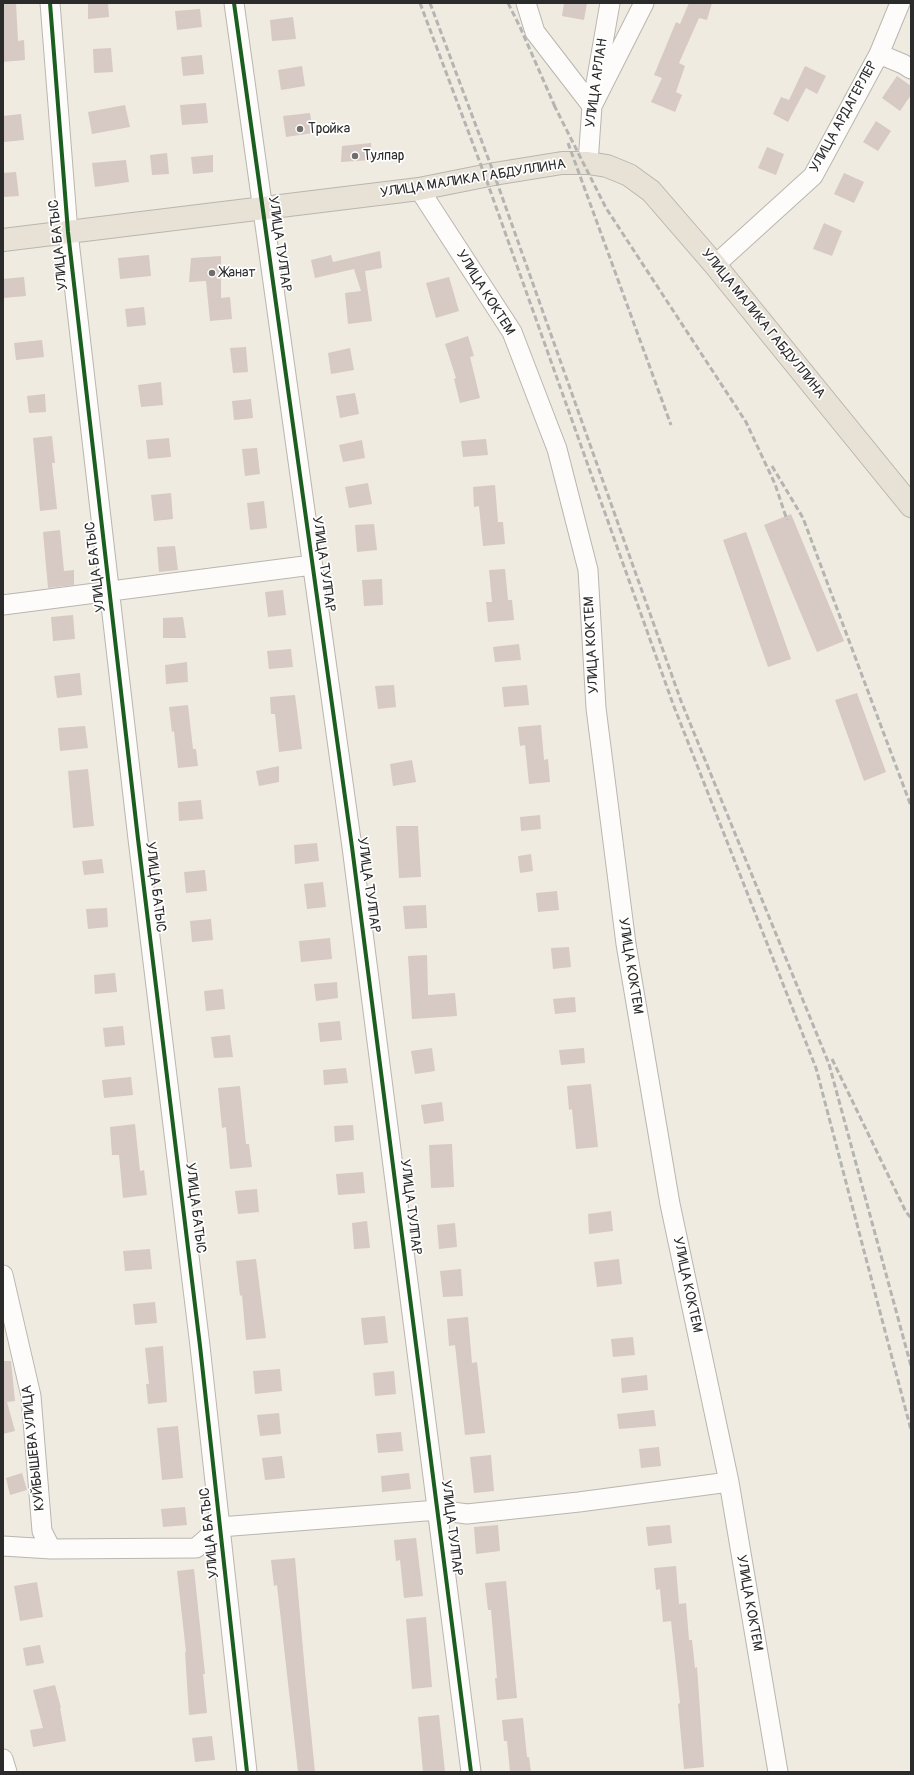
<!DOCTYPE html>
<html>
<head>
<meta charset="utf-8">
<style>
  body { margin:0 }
  #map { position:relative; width:914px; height:1775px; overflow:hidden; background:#f0ebe0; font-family:Pangolin,sans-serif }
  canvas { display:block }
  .frame { position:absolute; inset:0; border:4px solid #2b2b2b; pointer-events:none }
</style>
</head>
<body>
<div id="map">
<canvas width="914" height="1775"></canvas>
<div class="frame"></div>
</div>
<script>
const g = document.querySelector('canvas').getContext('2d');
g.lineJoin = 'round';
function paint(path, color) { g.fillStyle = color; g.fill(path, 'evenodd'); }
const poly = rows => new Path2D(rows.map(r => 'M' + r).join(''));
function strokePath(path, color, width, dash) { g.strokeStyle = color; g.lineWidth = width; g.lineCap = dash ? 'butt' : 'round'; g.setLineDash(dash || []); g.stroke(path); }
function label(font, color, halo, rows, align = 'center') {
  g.font = font + ' Pangolin,sans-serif'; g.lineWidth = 3.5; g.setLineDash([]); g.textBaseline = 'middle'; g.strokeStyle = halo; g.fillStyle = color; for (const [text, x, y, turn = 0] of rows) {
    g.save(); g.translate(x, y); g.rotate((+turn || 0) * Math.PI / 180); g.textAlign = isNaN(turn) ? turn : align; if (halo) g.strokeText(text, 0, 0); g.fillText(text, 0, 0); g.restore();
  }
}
paint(poly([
  [3,3,16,3,18,41,24,40,25,60,3,62],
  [88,3,108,3,109,17,88,19],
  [564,3,587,3,584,20,562,16],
  [689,3,712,3,707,20,699,18,679,63,685,66,676,92,682,95,675,112,651,102,662,78,654,75,676,22,680,24],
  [200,9,202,27,177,30,175,11],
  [293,17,296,39,272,41,270,20],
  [111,48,113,72,94,73,93,49],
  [202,55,204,74,183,76,181,57],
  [302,66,305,86,281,90,278,70],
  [805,66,826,76,817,94,806,88,788,122,773,114,781,97,789,100],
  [897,76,911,86,911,95,900,111,882,98],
  [206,103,208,123,182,125,180,105],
  [125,105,130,127,92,134,88,112],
  [310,113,313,133,286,137,283,116],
  [21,114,24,140,4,142,3,116],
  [876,121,891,131,878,151,863,142],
  [371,143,372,160,341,162,342,146],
  [767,147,784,154,776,175,758,168],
  [167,153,169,174,152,175,150,155],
  [213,155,213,172,193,174,191,157],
  [126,160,129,182,95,187,92,163],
  [16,172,19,196,3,197,3,173],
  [844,173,864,182,854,203,834,194],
  [824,223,842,231,832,256,813,249],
  [380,251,382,268,365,271,372,321,348,324,345,293,361,291,354,269,315,278,311,260,331,255,333,262],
  [149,255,151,276,120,279,118,258],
  [221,256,221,298,230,297,232,319,210,321,206,281,189,282,191,258],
  [24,277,26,296,3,298,3,279],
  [449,277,459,311,436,318,426,283],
  [144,307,146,325,127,327,125,309],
  [468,336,474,356,470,357,480,398,460,403,454,379,456,378,445,344],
  [42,340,44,357,16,360,14,343],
  [246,347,248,372,233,373,230,348],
  [350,348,354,370,331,374,328,353],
  [161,382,163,405,141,407,138,385],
  [355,393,359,414,340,418,336,396],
  [45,394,46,412,29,413,27,396],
  [251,399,253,418,234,420,232,401],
  [52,436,55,463,52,463,57,509,40,511,33,438],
  [169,438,171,457,148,459,146,440],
  [486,439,488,455,463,457,461,441],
  [362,440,365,458,343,462,339,445],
  [257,448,260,474,245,476,242,449],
  [368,483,372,504,349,508,345,487],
  [495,485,498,522,503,522,505,544,483,546,479,506,474,507,473,487],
  [171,493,173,519,154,521,151,495],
  [264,501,267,528,250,530,247,503],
  [791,514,844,641,817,652,764,525],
  [374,524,377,550,357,552,355,525],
  [60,530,64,571,74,570,74,585,48,588,43,532],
  [746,532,791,659,768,667,723,540],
  [175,546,178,570,159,572,157,547],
  [505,569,508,600,512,600,514,620,488,622,486,602,492,602,489,570],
  [382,579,383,605,364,606,362,580],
  [283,590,286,615,268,617,265,592],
  [73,615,75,639,53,641,51,617],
  [183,617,186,638,163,638,163,618],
  [519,644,521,660,495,662,493,647],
  [291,649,293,667,269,669,267,651],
  [187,662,188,682,166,684,165,665],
  [80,673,82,695,57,698,54,676],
  [394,685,396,707,378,709,375,686],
  [527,685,529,705,504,707,502,687],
  [857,693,886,772,864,781,835,700],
  [295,695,302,749,279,752,275,714,271,714,270,697],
  [188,705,193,749,196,749,198,766,178,768,174,731,172,732,169,707],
  [541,725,544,760,548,759,550,782,529,784,525,745,520,746,518,727],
  [85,726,88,748,60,751,58,728],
  [412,760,416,782,393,786,390,764],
  [279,766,279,782,259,786,256,771],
  [88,769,94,826,73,828,68,771],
  [201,800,203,819,179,821,178,802],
  [540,815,541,829,521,831,520,817],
  [396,826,418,826,421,877,399,878],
  [317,843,319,861,295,864,294,845],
  [531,854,533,871,520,873,518,856],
  [102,859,104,873,84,875,82,861],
  [205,870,207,891,186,893,184,872],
  [323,882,326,907,307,909,304,884],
  [557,891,559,910,538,912,536,893],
  [426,905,427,928,405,929,403,906],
  [107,908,108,927,88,929,86,909],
  [211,919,213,940,192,942,190,921],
  [330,938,332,959,301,962,299,941],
  [569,947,571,967,553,969,551,948],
  [427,955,428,995,455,993,457,1016,412,1019,408,956],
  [115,973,117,992,95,994,94,975],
  [337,982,338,998,316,1001,314,984],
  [223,989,225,1009,206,1011,204,991],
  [575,997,576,1012,555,1014,553,999],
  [340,1021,342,1040,320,1042,318,1023],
  [123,1026,125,1045,105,1047,103,1028],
  [230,1035,233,1057,214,1058,211,1037],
  [432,1048,435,1071,415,1074,411,1051],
  [584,1048,585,1063,561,1065,559,1050],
  [346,1068,348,1083,324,1085,323,1070],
  [131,1077,133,1095,104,1098,102,1080],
  [591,1084,598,1147,576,1149,572,1109,569,1110,567,1086],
  [240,1086,246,1144,249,1144,252,1167,230,1169,226,1127,222,1128,218,1088],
  [442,1102,444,1121,424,1124,421,1105],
  [135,1124,140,1171,144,1170,147,1195,123,1198,119,1155,112,1155,110,1127],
  [353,1125,354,1140,335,1142,334,1126],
  [452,1144,454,1187,431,1188,429,1145],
  [363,1172,365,1193,338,1195,336,1174],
  [257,1189,259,1212,238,1214,235,1191],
  [611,1211,613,1231,589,1234,588,1214],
  [367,1221,370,1248,354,1249,352,1223],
  [455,1223,457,1247,439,1249,437,1225],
  [150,1249,152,1269,125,1271,123,1251],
  [256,1259,266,1338,246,1340,242,1295,240,1296,236,1261],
  [619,1259,622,1284,597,1287,594,1262],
  [461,1269,463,1296,443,1297,440,1271],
  [155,1302,157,1323,135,1325,133,1304],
  [385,1316,388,1343,364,1345,361,1318],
  [468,1317,472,1363,477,1362,485,1433,465,1435,455,1345,449,1346,447,1319],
  [633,1337,635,1355,613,1357,611,1339],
  [163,1346,167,1402,148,1404,146,1384,149,1384,145,1348],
  [3,1361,11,1361,15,1401,7,1402,15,1431,3,1434],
  [280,1369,282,1391,255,1394,253,1371],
  [394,1371,396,1394,375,1396,373,1373],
  [647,1375,648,1390,622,1393,621,1378],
  [654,1410,656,1426,619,1429,617,1414],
  [279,1413,281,1434,260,1436,257,1415],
  [178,1426,183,1478,162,1480,157,1428],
  [401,1432,403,1451,378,1453,376,1434],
  [659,1447,661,1466,641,1468,639,1449],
  [491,1455,494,1491,474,1493,470,1457],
  [282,1456,285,1478,265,1480,262,1458],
  [22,1473,27,1490,10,1495,6,1478],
  [409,1473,411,1489,382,1492,381,1476],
  [185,1507,187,1525,163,1527,161,1509],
  [498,1525,500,1551,476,1554,474,1527],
  [670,1525,672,1543,648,1546,646,1527],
  [416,1538,423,1596,404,1598,400,1560,396,1561,394,1540],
  [295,1558,305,1672,315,1772,298,1772,277,1585,274,1586,271,1560],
  [676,1566,679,1604,686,1603,689,1640,692,1640,695,1668,697,1667,704,1767,684,1769,678,1704,680,1703,671,1621,663,1622,660,1589,656,1590,654,1568],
  [194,1569,205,1674,203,1674,207,1713,189,1715,185,1652,186,1652,177,1571],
  [506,1581,517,1698,497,1700,495,1678,497,1678,491,1610,488,1610,485,1583],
  [37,1582,43,1617,20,1621,14,1586],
  [426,1617,432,1687,412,1689,406,1619],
  [40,1645,44,1663,26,1666,23,1648],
  [55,1685,61,1708,60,1708,66,1741,33,1747,30,1730,43,1728,33,1690],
  [439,1715,445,1772,423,1772,418,1717],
  [523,1718,527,1757,529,1757,531,1772,510,1772,507,1741,504,1741,502,1720],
  [212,1736,215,1760,195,1762,192,1738]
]), '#d7c9c3');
const minor = poly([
  [50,3,68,232,138,839,200,1346,247,1772],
  [234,3,352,847,471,1772],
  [526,3,535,32,592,106,644,3],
  [879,54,903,64,911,69],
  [588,163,592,106,610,3],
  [419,189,512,332,557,449,588,570,596,708,626,944,670,1204,729,1482,778,1772],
  [715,265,813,176,879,54,900,3],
  [3,605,312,565],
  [3,1275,31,1396,42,1531,51,1549],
  [3,1546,51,1549,196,1548,220,1527,438,1510,467,1514,579,1502,729,1482],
  [3,1759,7,1772]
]);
const major = poly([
  [3,240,419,189,494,174,562,163,588,163,607,166,629,175,651,191,715,265,911,506]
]);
strokePath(minor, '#b8b6af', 21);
strokePath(major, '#b8b6af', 24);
strokePath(minor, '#fdfcfa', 19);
strokePath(major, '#e8e2d6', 22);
strokePath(poly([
  [420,3,485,176,673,704,816,1068,911,1430],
  [430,3,494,174,681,701,829,1064,911,1366],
  [508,3,520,27,556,109],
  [554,105,606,208,746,422,775,484,787,520],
  [568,143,671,425],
  [772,466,803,518,911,806],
  [832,1059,906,1212,911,1218]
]), '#b4b4b2', 3, [6, 3]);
strokePath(poly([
  [50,3,68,232,138,839,200,1346,247,1772],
  [234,3,352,847,471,1772]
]), '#1b5e20', 4);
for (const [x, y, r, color] of [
  [300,129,4,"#706e6a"],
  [355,156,4,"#706e6a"],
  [212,273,4,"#706e6a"]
]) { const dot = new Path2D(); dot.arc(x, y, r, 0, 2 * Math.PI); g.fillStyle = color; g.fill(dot); strokePath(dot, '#fff', 1.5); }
label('14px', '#2b2b2b', '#fff', [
  ["УЛИЦА АРЛАН",597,83,-82],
  ["УЛИЦА АРДАГЕРЛЕР",844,117,-61],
  ["УЛИЦА МАЛИКА ГАБДУЛЛИНА",473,179,-9],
  ["УЛИЦА ТУЛПАР",279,244,82],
  ["УЛИЦА БАТЫС",59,245,-96],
  ["УЛИЦА КОКТЕМ",485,293,58],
  ["УЛИЦА МАЛИКА ГАБДУЛЛИНА",763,324,51],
  ["УЛИЦА ТУЛПАР",323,564,82],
  ["УЛИЦА БАТЫС",96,567,-97],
  ["УЛИЦА КОКТЕМ",592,645,-93],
  ["УЛИЦА ТУЛПАР",368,885,82],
  ["УЛИЦА БАТЫС",155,887,83],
  ["УЛИЦА КОКТЕМ",630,966,81],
  ["УЛИЦА ТУЛПАР",410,1207,83],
  ["УЛИЦА БАТЫС",195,1208,83],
  ["УЛИЦА КОКТЕМ",687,1285,78],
  ["КУЙБЫШЕВА УЛИЦА",34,1448,-96],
  ["УЛИЦА ТУЛПАР",451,1528,83],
  ["УЛИЦА БАТЫС",210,1533,-96],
  ["УЛИЦА КОКТЕМ",749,1603,80]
]);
label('14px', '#2b2b2b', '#fff', [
  ["Тройка",308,129],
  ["Тулпар",363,156],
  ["Жанат",220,273]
], 'left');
</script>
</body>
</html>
